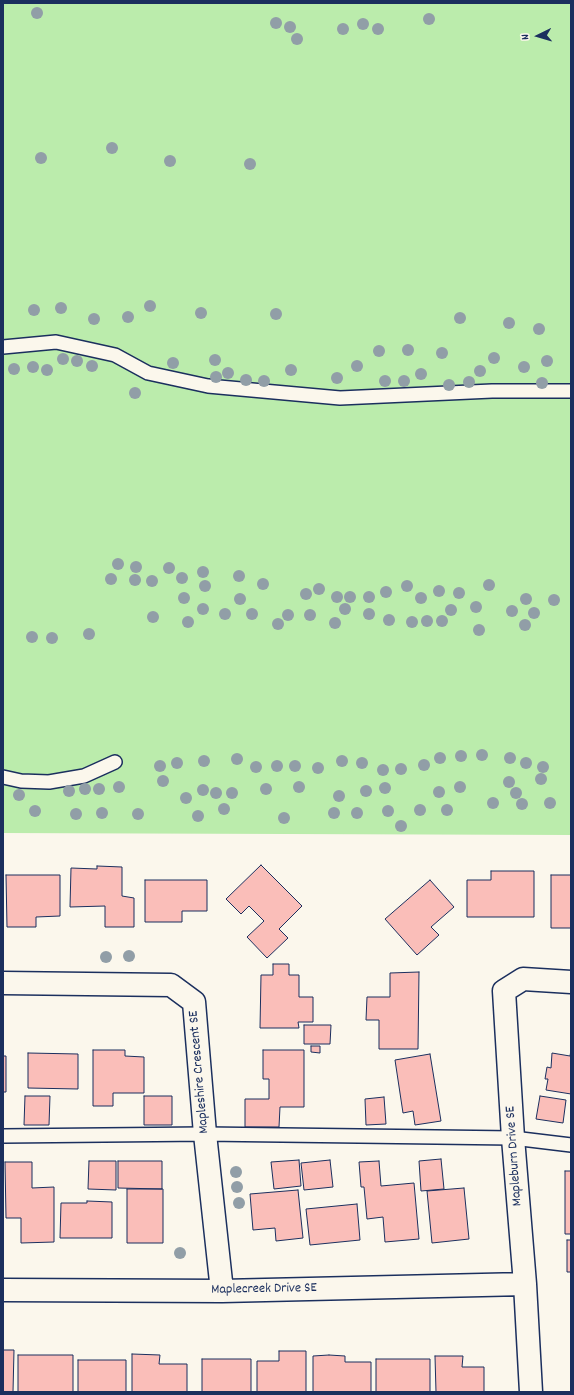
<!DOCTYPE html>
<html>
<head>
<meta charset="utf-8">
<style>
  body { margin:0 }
  #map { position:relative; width:574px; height:1395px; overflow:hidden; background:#fbf7ec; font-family:Dekko,sans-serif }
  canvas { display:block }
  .frame { position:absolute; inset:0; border:4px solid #1b2f5e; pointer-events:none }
  .north { position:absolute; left:518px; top:16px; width:40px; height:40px; -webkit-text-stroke:3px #fbf7ec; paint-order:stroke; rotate:265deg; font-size:11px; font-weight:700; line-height:16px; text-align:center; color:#1b2f5e }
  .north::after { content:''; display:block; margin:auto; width:14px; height:18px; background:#1b2f5e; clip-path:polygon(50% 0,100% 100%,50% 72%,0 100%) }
</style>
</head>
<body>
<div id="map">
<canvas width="574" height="1395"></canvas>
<div class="frame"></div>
<div class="north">N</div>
</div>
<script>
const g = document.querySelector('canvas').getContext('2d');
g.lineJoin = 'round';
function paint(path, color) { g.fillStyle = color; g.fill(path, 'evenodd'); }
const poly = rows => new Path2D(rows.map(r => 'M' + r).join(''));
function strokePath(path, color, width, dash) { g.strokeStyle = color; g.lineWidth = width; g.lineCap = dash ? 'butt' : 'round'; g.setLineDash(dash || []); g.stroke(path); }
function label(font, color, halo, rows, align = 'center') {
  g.font = font + ' Dekko,sans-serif'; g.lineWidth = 3.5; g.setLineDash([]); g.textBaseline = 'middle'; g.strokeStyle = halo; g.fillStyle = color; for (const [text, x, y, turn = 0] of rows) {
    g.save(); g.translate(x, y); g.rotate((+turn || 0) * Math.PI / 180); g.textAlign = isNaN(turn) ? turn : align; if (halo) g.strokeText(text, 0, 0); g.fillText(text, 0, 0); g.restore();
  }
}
paint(poly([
  [3,3,571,3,571,835,3,833]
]), '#bbecac');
const building = poly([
  [261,865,302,906,279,929,288,938,267,958,247,937,264,921,249,906,241,914,226,899,261,865],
  [97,866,122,867,122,896,134,898,134,927,105,927,105,906,70,907,71,868,97,869,97,866],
  [491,871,534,871,534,917,467,917,467,880,491,880,491,871],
  [6,875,60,875,60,916,36,917,36,927,7,927,6,875],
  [551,875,571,875,571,928,551,928,551,875],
  [145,880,207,880,207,911,182,911,182,922,145,922,145,880],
  [430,880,454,907,431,927,439,935,417,955,385,919,430,880],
  [273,964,289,964,289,975,299,975,299,997,313,997,313,1022,298,1022,299,1028,260,1028,261,975,273,975,273,964],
  [419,972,418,1049,379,1049,379,1020,366,1020,367,997,390,997,390,973,419,972],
  [304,1025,331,1025,330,1044,304,1044,304,1025],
  [311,1046,320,1046,320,1053,311,1052,311,1046],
  [93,1050,125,1050,125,1056,144,1057,144,1093,113,1093,113,1106,93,1106,93,1050],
  [263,1050,304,1050,304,1107,280,1107,279,1127,245,1127,245,1099,269,1099,269,1079,263,1079,263,1050],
  [571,1050,571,1094,546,1090,548,1079,545,1079,547,1067,551,1068,552,1053,570,1056,571,1050],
  [28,1053,78,1054,78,1089,28,1088,28,1053],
  [430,1054,441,1121,415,1125,413,1111,403,1113,395,1060,430,1054],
  [3,1056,6,1056,6,1092,3,1092,3,1056],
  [25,1096,50,1096,49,1125,24,1125,25,1096],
  [144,1096,172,1096,172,1125,144,1125,144,1096],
  [540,1096,566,1100,563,1123,536,1119,540,1096],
  [384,1097,386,1124,366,1125,365,1099,384,1097],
  [441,1159,444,1189,421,1191,419,1161,441,1159],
  [299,1160,301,1186,274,1189,271,1162,299,1160],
  [330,1160,333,1187,304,1190,301,1163,330,1160],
  [89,1161,116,1161,116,1190,88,1189,89,1161],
  [118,1161,162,1161,162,1189,118,1188,118,1161],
  [379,1161,381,1186,414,1183,419,1239,385,1242,383,1217,367,1219,364,1187,361,1187,359,1162,379,1161],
  [5,1162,32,1162,32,1188,54,1187,54,1242,21,1243,21,1218,6,1218,5,1162],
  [565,1171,571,1171,571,1234,565,1234,565,1171],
  [464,1188,469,1239,432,1243,427,1191,464,1188],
  [127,1189,163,1189,163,1243,127,1243,127,1189],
  [298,1190,303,1238,276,1241,275,1228,253,1230,250,1194,298,1190],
  [87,1201,112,1202,112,1238,60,1238,61,1203,87,1203,87,1201],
  [357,1204,360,1240,310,1245,306,1209,357,1204],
  [567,1240,571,1240,571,1272,567,1272,567,1240],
  [3,1350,14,1350,13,1392,3,1392,3,1350],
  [279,1351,306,1351,306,1392,257,1392,257,1361,279,1361,279,1351],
  [132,1354,160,1355,159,1364,187,1364,187,1392,132,1392,132,1354],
  [18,1355,73,1355,73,1392,18,1392,18,1355],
  [329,1355,345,1356,345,1362,371,1362,371,1392,313,1392,313,1356,329,1355],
  [435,1356,463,1356,462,1367,484,1367,484,1392,436,1392,435,1356],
  [202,1359,251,1359,251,1392,202,1392,202,1359],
  [376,1359,430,1359,430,1392,376,1392,376,1359],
  [78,1360,126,1360,126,1392,78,1392,78,1360]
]);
paint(building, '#fabeb9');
strokePath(building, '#1b2f5e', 1);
const service = poly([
  [3,347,56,342,115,355,148,373,208,386,340,398,492,391,571,391],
  [3,777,21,781,49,782,84,776,115,762],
  [3,1136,205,1134,513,1138,571,1145]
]);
const minor = poly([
  [3,983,171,985,194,1002,205,1134,222,1291],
  [3,1290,222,1291,525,1284],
  [531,1392,525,1284,513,1138,504,991,523,979,571,982]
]);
strokePath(service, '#1b2f5e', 16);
strokePath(minor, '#1b2f5e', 25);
strokePath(service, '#fbf7ec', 13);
strokePath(minor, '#fbf7ec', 22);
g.fillStyle = '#919ea7';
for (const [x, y] of [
  [37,13],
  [429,19],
  [276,23],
  [363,24],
  [290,27],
  [343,29],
  [378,29],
  [297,39],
  [112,148],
  [41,158],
  [170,161],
  [250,164],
  [150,306],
  [61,308],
  [34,310],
  [201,313],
  [276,314],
  [128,317],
  [460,318],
  [94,319],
  [509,323],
  [539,329],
  [408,350],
  [379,351],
  [442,353],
  [494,358],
  [63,359],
  [215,360],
  [77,361],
  [547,361],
  [173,363],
  [92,366],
  [357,366],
  [33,367],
  [524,367],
  [14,369],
  [47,370],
  [291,370],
  [480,371],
  [228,373],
  [421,374],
  [216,377],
  [337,378],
  [246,380],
  [264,381],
  [385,381],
  [404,381],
  [469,382],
  [542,383],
  [449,385],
  [135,393],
  [118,564],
  [136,567],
  [169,568],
  [203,572],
  [239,576],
  [182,578],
  [111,579],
  [135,580],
  [152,581],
  [263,584],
  [489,585],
  [205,586],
  [407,586],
  [319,589],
  [439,591],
  [386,592],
  [459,593],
  [306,594],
  [337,597],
  [350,597],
  [369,597],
  [184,598],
  [421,598],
  [240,599],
  [526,599],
  [554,600],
  [476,607],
  [203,609],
  [345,609],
  [451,610],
  [512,611],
  [534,613],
  [225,614],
  [252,614],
  [369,614],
  [288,615],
  [310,615],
  [153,617],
  [389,620],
  [427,621],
  [442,621],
  [188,622],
  [412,622],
  [335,623],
  [278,624],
  [525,625],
  [479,630],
  [89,634],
  [32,637],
  [52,638],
  [482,755],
  [461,756],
  [440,758],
  [510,758],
  [237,759],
  [204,761],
  [342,761],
  [177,763],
  [362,763],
  [526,763],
  [424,765],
  [160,766],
  [277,766],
  [295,766],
  [256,767],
  [543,767],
  [318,768],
  [401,769],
  [383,770],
  [541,779],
  [163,781],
  [509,782],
  [119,787],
  [299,787],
  [460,787],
  [385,788],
  [85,789],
  [99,789],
  [266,789],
  [203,790],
  [69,791],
  [366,791],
  [439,792],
  [216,793],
  [232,793],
  [516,793],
  [19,795],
  [339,796],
  [186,798],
  [493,803],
  [550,803],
  [522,804],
  [224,809],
  [420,810],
  [447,810],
  [35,811],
  [388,811],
  [102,813],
  [334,813],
  [357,813],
  [76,814],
  [138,814],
  [198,816],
  [284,818],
  [401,826],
  [129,956],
  [106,957],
  [236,1172],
  [237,1187],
  [239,1203],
  [180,1253]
]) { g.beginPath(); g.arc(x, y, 6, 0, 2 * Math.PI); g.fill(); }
label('14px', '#1b2f5e', '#fbf7ec', [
  ["Mapleshire Crescent SE",200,1072,-95],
  ["Mapleburn Drive SE",515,1156,-94],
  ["Maplecreek Drive SE",264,1290,-1]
]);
</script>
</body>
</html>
